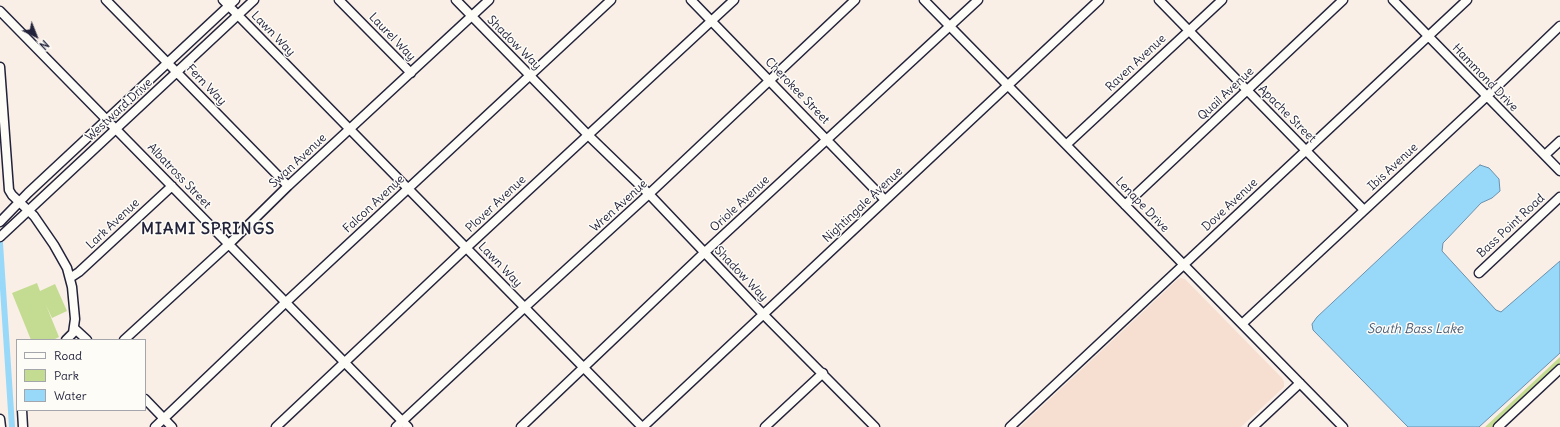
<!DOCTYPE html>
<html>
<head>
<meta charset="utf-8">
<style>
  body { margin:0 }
  #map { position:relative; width:1560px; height:427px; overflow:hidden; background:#faefe6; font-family:Delius,sans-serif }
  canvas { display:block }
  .legend { position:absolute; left:16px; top:339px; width:130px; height:72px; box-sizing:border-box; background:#fdfcf7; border:1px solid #a5a5ac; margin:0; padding:5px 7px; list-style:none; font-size:12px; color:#22223b }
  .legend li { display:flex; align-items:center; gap:8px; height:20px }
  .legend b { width:20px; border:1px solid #a5a5ac }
  .north { position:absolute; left:16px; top:16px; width:40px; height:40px; -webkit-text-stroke:3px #fdfcf7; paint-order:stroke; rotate:137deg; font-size:11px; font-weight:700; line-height:16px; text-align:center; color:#22223b }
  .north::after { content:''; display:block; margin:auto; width:14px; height:18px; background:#22223b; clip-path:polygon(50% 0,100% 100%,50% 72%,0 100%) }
</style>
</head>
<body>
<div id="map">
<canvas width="1560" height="427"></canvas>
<ul class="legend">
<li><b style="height:5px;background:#fdfcf7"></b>Road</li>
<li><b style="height:11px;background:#c4dc92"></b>Park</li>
<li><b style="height:11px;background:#98d9fa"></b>Water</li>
</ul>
<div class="north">N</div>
</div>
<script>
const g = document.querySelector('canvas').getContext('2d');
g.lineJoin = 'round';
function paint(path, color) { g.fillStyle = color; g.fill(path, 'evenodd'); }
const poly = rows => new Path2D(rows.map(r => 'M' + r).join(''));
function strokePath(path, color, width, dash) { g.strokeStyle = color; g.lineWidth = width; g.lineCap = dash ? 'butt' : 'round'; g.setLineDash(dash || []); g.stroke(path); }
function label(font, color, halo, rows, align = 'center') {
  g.font = font + ' Delius,sans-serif'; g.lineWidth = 3; g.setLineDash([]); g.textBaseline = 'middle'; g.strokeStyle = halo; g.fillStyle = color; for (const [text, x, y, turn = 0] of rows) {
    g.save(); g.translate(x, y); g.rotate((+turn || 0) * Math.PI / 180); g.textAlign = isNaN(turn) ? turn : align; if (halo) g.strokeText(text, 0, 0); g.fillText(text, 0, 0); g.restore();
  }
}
paint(poly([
  [1181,278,1185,279,1282,378,1284,382,1284,387,1241,427,1020,427,1178,279]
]), '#f6dfd1');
paint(poly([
  [37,283,40,291,55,284,67,311,52,318,46,305,59,337,53,340,31,340,12,293],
  [1560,357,1560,366,1494,427,1485,427]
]), '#c4dc92');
const water = poly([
  [1480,165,1489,168,1499,179,1500,191,1492,198,1481,203,1445,241,1443,243,1442,251,1496,310,1501,312,1560,261,1560,353,1479,427,1408,427,1313,330,1312,324,1317,317,1474,170,1480,165]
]);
paint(water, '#98d9fa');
strokePath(water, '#6990ae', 1);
strokePath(poly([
  [0,243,12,427]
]), '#98d9fa', 6);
const minor = poly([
  [106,0,288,186],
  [223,0,642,427],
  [339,0,411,73],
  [456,0,588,135,649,194,763,314,875,427],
  [691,0,885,200],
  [924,0,1343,427],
  [1159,0,1364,210],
  [1393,0,1560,171],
  [0,11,408,427],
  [0,67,9,190,12,195,34,216,54,245,67,268,72,287,75,319,73,333,66,340],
  [1067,144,1222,0],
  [1545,155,1560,141],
  [1125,205,1343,0],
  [0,222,28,193,235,0],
  [0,237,254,0],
  [1479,273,1560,197],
  [70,278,79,272,172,186],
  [1242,324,1486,97,1560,26],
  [74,328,87,340],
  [124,340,229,244,288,186,489,0],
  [145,399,172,427],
  [22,410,23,427],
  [0,419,1,427],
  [155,427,285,303,611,0],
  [276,427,466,248,734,0],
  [396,427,524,308,649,194,855,0],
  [521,427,704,253,978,0],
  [643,427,1099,0],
  [765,427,823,373],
  [1010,427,1467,0],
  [1253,427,1300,383],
  [1498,427,1560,369]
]);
strokePath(minor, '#22223b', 11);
strokePath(minor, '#fdfcf7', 8);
label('12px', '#22223b', '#fdfcf7', [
  ["Lawn Way",273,34,46],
  ["Laurel Way",392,37,46],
  ["Shadow Way",514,43,45],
  ["Raven Avenue",1136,63,-43],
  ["Hammond Drive",1485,78,46],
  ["Fern Way",206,85,46],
  ["Cherokee Street",797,91,46],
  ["Quail Avenue",1226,94,-43],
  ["Westward Drive",119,110,-43],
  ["Apache Street",1287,114,45],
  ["Swan Avenue",298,161,-43],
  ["Ibis Avenue",1393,167,-43],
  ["Albatross Street",179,176,46],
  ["Falcon Avenue",374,204,-43],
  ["Plover Avenue",496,204,-43],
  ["Oriole Avenue",740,204,-43],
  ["Nightingale Avenue",863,205,-43],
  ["Lenape Drive",1142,205,46],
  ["Dove Avenue",1230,205,-43],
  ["Wren Avenue",619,206,-42],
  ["Lark Avenue",113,224,-43],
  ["Bass Point Road",1511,226,-43],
  ["Lawn Way",500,265,46],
  ["Shadow Way",741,274,46]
]);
label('italic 13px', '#455974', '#fdfcf7', [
  ["South Bass Lake",1415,329]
]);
g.letterSpacing = '1px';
label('bold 16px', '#22223b', '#fdfcf7', [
  ["MIAMI SPRINGS",208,229]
]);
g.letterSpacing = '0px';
</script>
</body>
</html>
